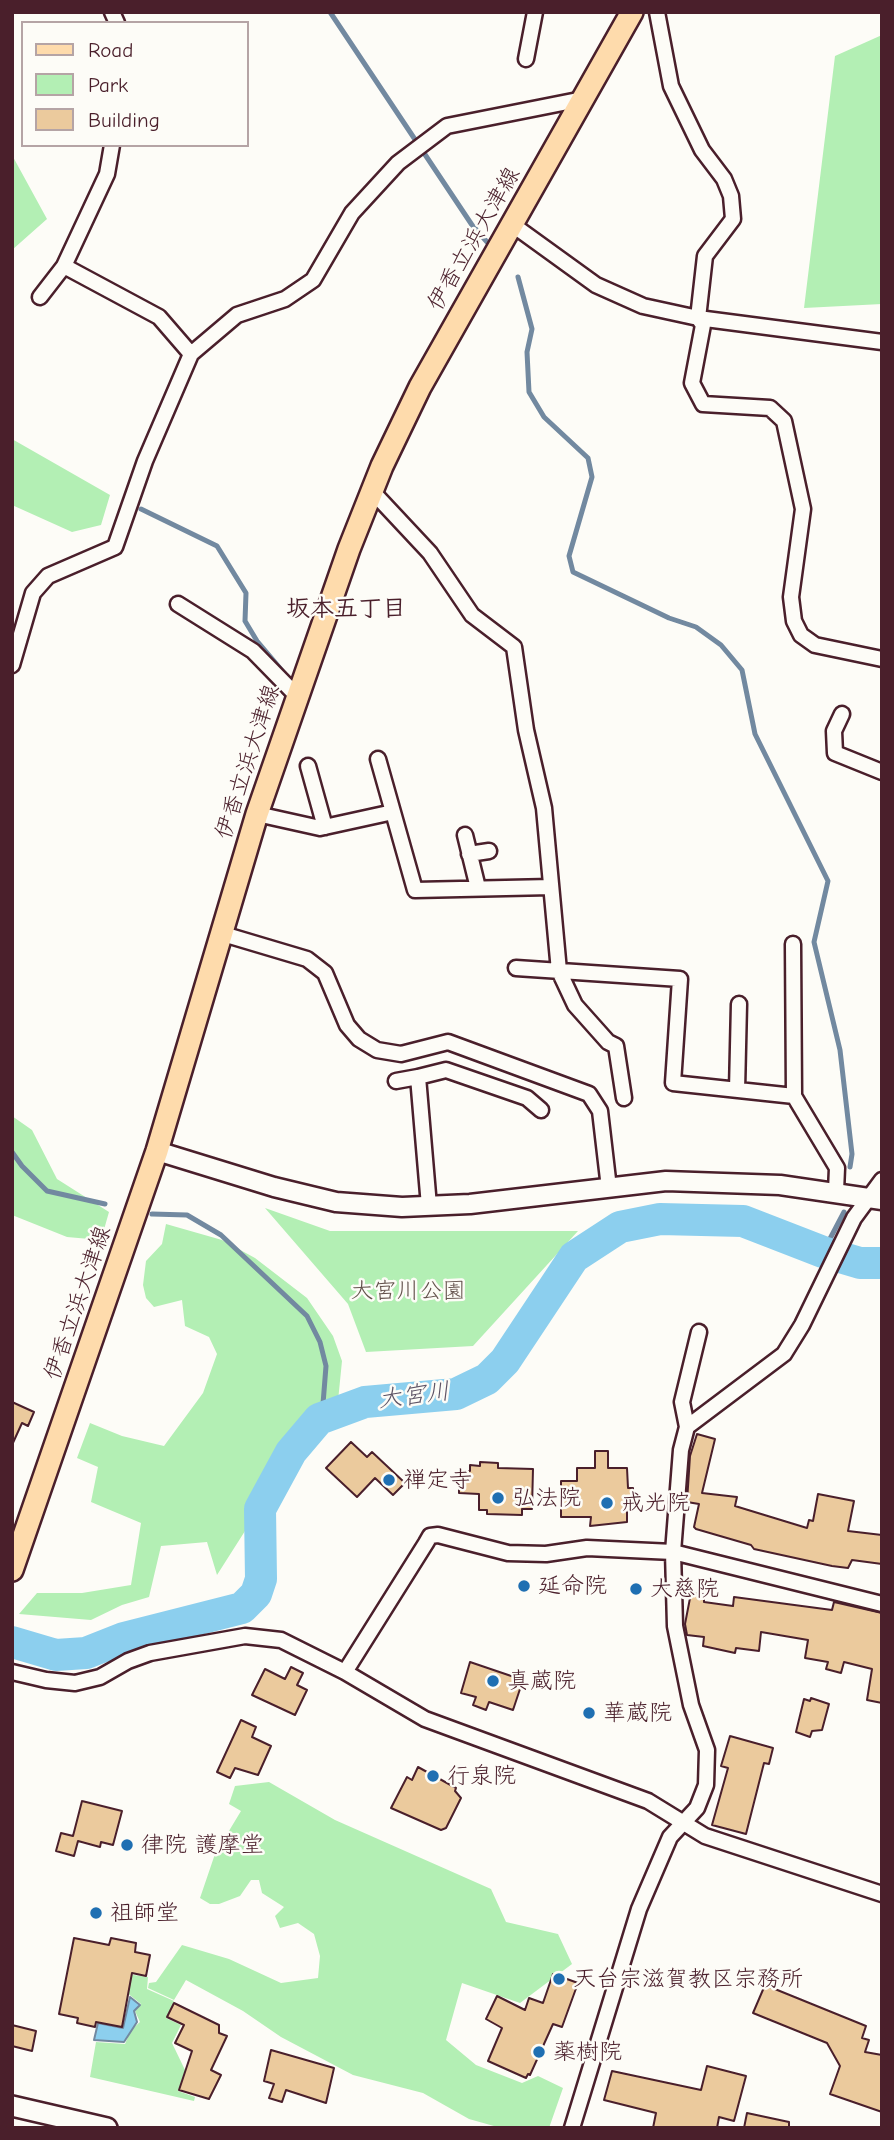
<!DOCTYPE html>
<html>
<head>
<meta charset="utf-8">
<style>
  body { margin:0 }
  #map { position:relative; width:894px; height:2140px; overflow:hidden; background:#fdfcf7; font-family:"Comic Neue",sans-serif }
  canvas { display:block }
  .frame { position:absolute; inset:0; border:14px solid #4a1f2b; pointer-events:none }
  .legend { position:absolute; left:21px; top:21px; width:228px; height:126px; box-sizing:border-box; background:#fdfcf7; border:2px solid #b5a4a5; margin:0; padding:9px 12px; list-style:none; font-size:21px; color:#4a1f2b }
  .legend li { display:flex; align-items:center; gap:14px; height:35px }
  .legend b { width:35px; border:2px solid #b5a4a5 }
</style>
</head>
<body>
<div id="map">
<canvas width="894" height="2140"></canvas>
<div class="frame"></div>
<ul class="legend">
<li><b style="height:9px;background:#fedbac"></b>Road</li>
<li><b style="height:19px;background:#b3efb4"></b>Park</li>
<li><b style="height:19px;background:#ebca9d"></b>Building</li>
</ul>
</div>
<script>
const g = document.querySelector('canvas').getContext('2d');
g.lineJoin = 'round';
function paint(path, color) { g.fillStyle = color; g.fill(path, 'evenodd'); }
const poly = rows => new Path2D(rows.map(r => 'M' + r).join(''));
function strokePath(path, color, width, dash) { g.strokeStyle = color; g.lineWidth = width; g.lineCap = dash ? 'butt' : 'round'; g.setLineDash(dash || []); g.stroke(path); }
function label(font, color, halo, rows, align = 'center') {
  g.font = font + ' "Comic Neue","Klee One",sans-serif'; g.lineWidth = 5; g.setLineDash([]); g.textBaseline = 'middle'; g.strokeStyle = halo; g.fillStyle = color; for (const [text, x, y, turn = 0] of rows) {
    g.save(); g.translate(x, y); g.rotate((+turn || 0) * Math.PI / 180); g.textAlign = isNaN(turn) ? turn : align; if (halo) g.strokeText(text, 0, 0); g.fillText(text, 0, 0); g.restore();
  }
}
paint(poly([
  [882,35,882,304,804,308,835,56],
  [12,155,47,219,12,250],
  [12,439,110,495,101,525,72,532,12,505],
  [12,1116,32,1130,57,1179,109,1212,101,1240,67,1237,12,1215],
  [265,1208,330,1231,578,1231,473,1346,366,1352,348,1304],
  [166,1224,222,1240,255,1258,307,1298,333,1336,342,1361,338,1401,315,1411,286,1446,245,1531,217,1575,207,1542,161,1546,149,1597,122,1605,91,1620,19,1614,37,1593,82,1593,131,1585,141,1523,91,1502,98,1467,77,1458,90,1423,122,1436,164,1446,203,1393,217,1354,209,1337,185,1326,182,1300,154,1307,146,1298,143,1285,146,1261,162,1244],
  [269,1782,335,1820,491,1889,506,1922,558,1934,572,1964,520,2003,462,1983,446,2040,476,2065,522,2083,538,2076,563,2088,549,2128,501,2128,469,2119,423,2093,353,2075,281,2037,243,2011,186,1980,174,2000,148,1988,149,1983,156,1982,182,1945,229,1959,281,1983,318,1978,320,1956,314,1934,298,1923,280,1928,275,1916,284,1907,262,1893,259,1880,251,1880,240,1896,219,1904,210,1904,200,1898,215,1854,241,1811,229,1804,235,1786],
  [126,1974,148,1977,147,1989,174,2001,166,2018,181,2025,172,2043,185,2070,178,2091,195,2097,194,2101,90,2077,96,2042,125,2044,131,2030,140,2022,135,2011,141,2004,126,1992]
]), '#b3efb4');
const water = poly([
  [130,1997,140,2005,134,2011,137,2022,124,2042,94,2040,98,2023,123,2028,130,1997]
]);
paint(water, '#8ccfee');
strokePath(water, '#7289a0', 2);
strokePath(poly([
  [330,12,472,225,487,242],
  [518,277,532,329,527,352,529,392,544,417,588,458,592,477,569,556,573,572,669,618,696,627,721,645,742,670,755,734,828,881,814,942,840,1050,852,1154,850,1167],
  [141,509,217,546,246,593,245,621,257,641,285,674],
  [12,1152,22,1166,47,1191,105,1204],
  [152,1214,187,1215,221,1235,307,1316,320,1342,326,1366,323,1404,326,1416],
  [823,1252,844,1212]
]), '#7289a0', 5);
strokePath(poly([
  [12,1642,56,1655,86,1653,124,1638,242,1608,256,1594,261,1579,260,1509,291,1452,319,1419,365,1402,456,1394,487,1379,505,1361,574,1257,620,1227,660,1219,743,1221,823,1252,860,1263,882,1263]
]), '#8ccfee', 32);
const building = poly([
  [12,1402,34,1412,28,1426,22,1423,12,1445,12,1402],
  [697,1434,715,1439,702,1493,737,1497,735,1506,807,1528,809,1520,813,1521,818,1494,854,1501,848,1531,882,1535,882,1564,852,1560,848,1568,832,1566,754,1549,751,1545,696,1529,694,1527,699,1504,687,1502,690,1456,697,1434],
  [351,1442,367,1457,372,1452,405,1483,393,1495,375,1478,357,1497,326,1468,351,1442],
  [595,1451,608,1451,608,1468,627,1468,628,1488,633,1488,633,1503,627,1503,627,1522,590,1526,591,1517,561,1517,561,1481,577,1481,577,1468,595,1468,595,1451],
  [480,1462,498,1463,498,1468,533,1469,532,1509,522,1509,522,1515,487,1514,487,1510,479,1510,479,1494,459,1493,459,1471,470,1471,470,1465,480,1466,480,1462],
  [691,1593,704,1594,704,1602,733,1606,734,1597,832,1610,834,1602,882,1613,882,1703,867,1700,872,1669,844,1662,841,1673,826,1669,828,1662,805,1658,808,1640,761,1632,759,1651,736,1648,735,1653,703,1646,704,1637,687,1635,685,1624,691,1593],
  [470,1662,523,1680,513,1710,489,1702,486,1710,473,1705,476,1697,461,1693,470,1662],
  [291,1667,303,1673,297,1685,307,1690,295,1715,252,1695,265,1669,285,1679,291,1667],
  [811,1698,829,1704,822,1730,812,1731,810,1737,796,1732,804,1699,810,1701,811,1698],
  [241,1720,256,1727,252,1737,271,1746,258,1775,235,1768,230,1778,217,1772,241,1720],
  [730,1736,773,1748,769,1764,764,1763,746,1834,712,1825,728,1768,721,1766,730,1736],
  [418,1767,456,1788,455,1791,461,1798,446,1828,441,1830,391,1808,407,1777,412,1780,418,1767],
  [82,1801,122,1811,113,1845,101,1842,100,1847,78,1841,74,1856,56,1851,61,1833,73,1836,82,1801],
  [74,1938,109,1945,111,1938,136,1943,135,1952,150,1955,146,1976,132,1973,122,2027,96,2022,95,2027,77,2023,78,2018,59,2014,74,1938],
  [553,1974,578,1983,562,2027,553,2024,530,2075,528,2074,526,2078,488,2061,502,2028,486,2019,497,1996,525,2010,529,1998,543,2003,553,1974],
  [765,1985,866,2026,862,2038,869,2040,865,2052,882,2055,882,2112,830,2094,840,2066,827,2043,753,2013,765,1985],
  [174,2003,219,2025,219,2033,227,2036,211,2070,221,2075,209,2099,179,2090,192,2051,175,2043,184,2025,167,2017,174,2003],
  [12,2025,36,2031,32,2051,12,2046,12,2025],
  [271,2050,334,2068,326,2103,286,2090,282,2102,269,2098,274,2084,264,2081,271,2050],
  [707,2066,746,2076,734,2121,719,2117,717,2128,653,2128,656,2113,604,2100,612,2071,701,2090,707,2066],
  [747,2113,789,2122,789,2128,744,2128,747,2113]
]);
paint(building, '#ebca9d');
strokePath(building, '#4a1f2b', 2);
const minor = poly([
  [112,12,117,23],
  [657,12,671,86,702,150,724,179,731,196,733,219,705,256,698,318,703,325,692,383,703,404,770,408,784,421,803,509,791,597,794,621,801,635,815,645,882,659],
  [526,59,535,12],
  [513,225,596,285,643,306,698,318,882,342],
  [64,266,159,317,191,354],
  [40,297,64,266,107,174,112,145],
  [372,491,430,553,472,615,514,647,526,730,544,808,559,971,575,1005,608,1042,616,1046,624,1098],
  [178,604,253,651,296,695],
  [12,665,33,593,48,576,115,547,145,461,191,354,237,315,285,299,313,280,352,213,398,163,447,126,583,99],
  [842,714,834,731,835,753,882,772],
  [378,759,415,890,551,887],
  [308,766,325,827],
  [257,814,320,828,393,812],
  [465,835,478,888],
  [469,854,489,851],
  [223,934,307,959,325,973,347,1025,359,1039,377,1050,401,1054,448,1042,589,1094,600,1111,609,1188],
  [793,944,794,1096],
  [516,968,680,979,673,1083,794,1096,837,1168,836,1191],
  [396,1081,418,1077],
  [737,1090,739,1004],
  [429,1206,418,1077,446,1070,527,1098,541,1110],
  [687,1427,682,1402,699,1332],
  [12,1672,46,1680,75,1683,100,1677,128,1661,150,1653,245,1636,281,1640,345,1672,425,1719,648,1801,705,1836,882,1894],
  [345,1672,426,1543,430,1536,438,1535,508,1553,546,1554,587,1548,673,1552,882,1604],
  [572,2128,639,1909,670,1837,697,1808,706,1785,707,1750,691,1705,675,1626,673,1552,681,1450,687,1427,784,1354,802,1325,854,1218,882,1180]
]);
const tertiary = poly([
  [157,1151,274,1187,336,1202,402,1207,470,1204,666,1181,780,1185,882,1200]
]);
const secondary = poly([
  [12,2106,107,2128]
]);
const primary = poly([
  [12,1570,157,1151,257,814,349,549,382,466,420,387,632,12]
]);
strokePath(minor, '#4a1f2b', 19);
strokePath(tertiary, '#4a1f2b', 23);
strokePath(secondary, '#4a1f2b', 24);
strokePath(primary, '#4a1f2b', 26);
strokePath(minor, '#fdfcf7', 14);
strokePath(tertiary, '#fdfcf7', 18);
strokePath(secondary, '#fdfcf7', 19);
strokePath(primary, '#fedbac', 21);
for (const [x, y, r, color] of [
  [389,1480,7,"#1f6fb2"],
  [498,1498,7,"#1f6fb2"],
  [607,1503,7,"#1f6fb2"],
  [524,1586,7,"#1f6fb2"],
  [636,1589,7,"#1f6fb2"],
  [493,1681,7,"#1f6fb2"],
  [589,1713,7,"#1f6fb2"],
  [433,1776,7,"#1f6fb2"],
  [127,1845,7,"#1f6fb2"],
  [96,1913,7,"#1f6fb2"],
  [559,1979,7,"#1f6fb2"],
  [539,2052,7,"#1f6fb2"]
]) { const dot = new Path2D(); dot.arc(x, y, r, 0, 2 * Math.PI); g.fillStyle = color; g.fill(dot); strokePath(dot, '#fdfcf7', 2.5); }
label('23px', '#4a1f2b', '#fdfcf7', [
  ["伊香立浜大津線",474,239,-60],
  ["伊香立浜大津線",248,762,-72],
  ["伊香立浜大津線",78,1303,-71]
]);
label('23px', '#64534d', '#fdfcf7', [
  ["大宮川公園",408,1291]
]);
label('23px', '#4a1f2b', '#fdfcf7', [
  ["禅定寺",403,1480],
  ["弘法院",512,1498],
  ["戒光院",621,1503],
  ["延命院",538,1586],
  ["大慈院",650,1589],
  ["真蔵院",507,1681],
  ["華蔵院",603,1713],
  ["行泉院",447,1776],
  ["律院 護摩堂",141,1845],
  ["祖師堂",110,1913],
  ["天台宗滋賀教区宗務所",573,1979],
  ["薬樹院",553,2052]
], 'left');
label('bold 24px', '#4a1f2b', '#fdfcf7', [
  ["坂本五丁目",346,609]
]);
label('italic 24px', '#5e5466', '#fdfcf7', [
  ["大宮川",414,1396,-7]
]);
</script>
</body>
</html>
